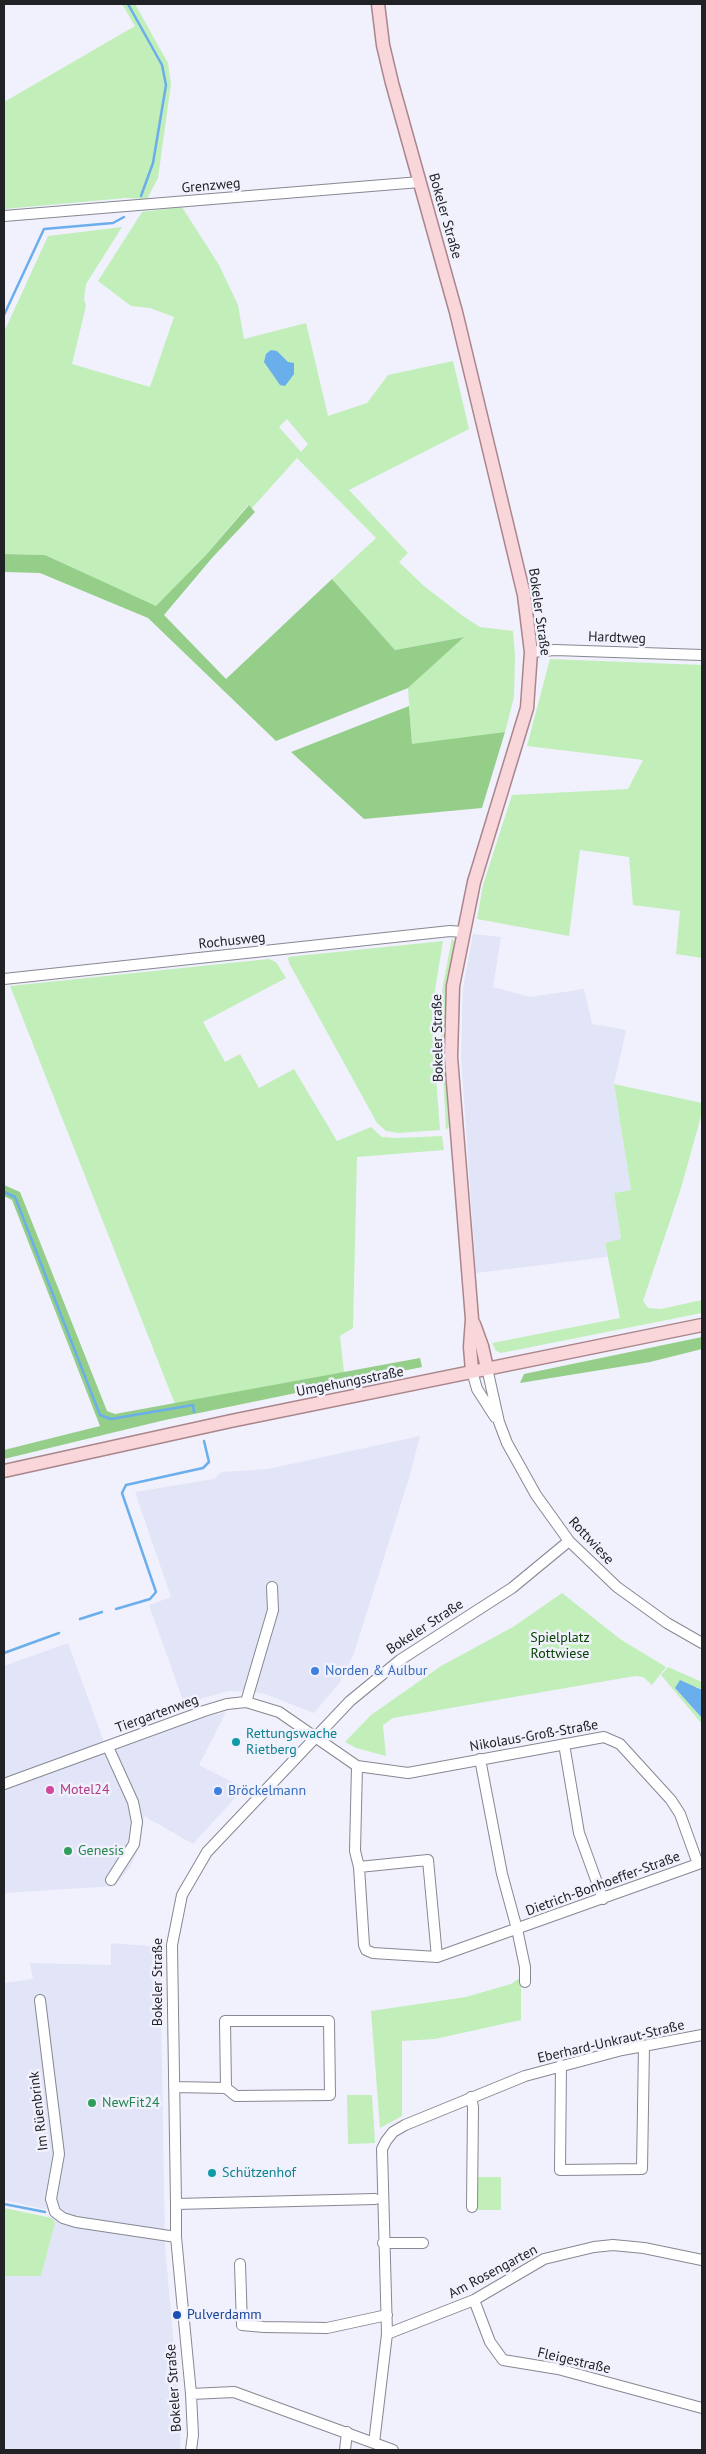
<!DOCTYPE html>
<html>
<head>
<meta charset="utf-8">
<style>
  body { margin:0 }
  #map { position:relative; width:706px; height:2454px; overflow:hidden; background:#f0f1fd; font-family:"PT Sans",sans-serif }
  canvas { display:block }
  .frame { position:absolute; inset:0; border:5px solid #212226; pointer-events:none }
</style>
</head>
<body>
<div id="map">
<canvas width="706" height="2454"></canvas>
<div class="frame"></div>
</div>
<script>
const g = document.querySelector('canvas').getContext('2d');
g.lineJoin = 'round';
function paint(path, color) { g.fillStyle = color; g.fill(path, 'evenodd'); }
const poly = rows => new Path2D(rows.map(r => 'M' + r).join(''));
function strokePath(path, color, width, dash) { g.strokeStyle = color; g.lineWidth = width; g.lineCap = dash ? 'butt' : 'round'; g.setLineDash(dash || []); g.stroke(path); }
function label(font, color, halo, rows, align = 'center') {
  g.font = font + ' "PT Sans",sans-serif'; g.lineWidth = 5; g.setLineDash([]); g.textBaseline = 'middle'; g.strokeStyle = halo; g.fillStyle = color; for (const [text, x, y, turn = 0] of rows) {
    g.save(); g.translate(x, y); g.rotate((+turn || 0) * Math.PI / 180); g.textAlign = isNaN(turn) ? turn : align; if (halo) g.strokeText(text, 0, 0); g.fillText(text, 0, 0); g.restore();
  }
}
paint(poly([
  [473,934,501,937,493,987,530,997,584,989,592,1024,626,1030,614,1084,631,1190,614,1193,621,1240,605,1243,607,1257,476,1273,461,1057,463,988],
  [420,1436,409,1478,354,1653,340,1682,314,1713,262,1693,229,1691,184,1703,149,1605,171,1597,135,1492,214,1479,221,1472,268,1469],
  [68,1643,108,1753,206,1717,226,1712,199,1765,244,1788,193,1844,144,1816,140,1846,130,1867,115,1886,4,1893,4,1666],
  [111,1943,160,1947,165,2246,181,2425,180,2450,4,2450,4,2276,41,2276,55,2223,48,2210,4,2200,4,1983,33,1979,30,1963,111,1965]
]), '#e2e4f7');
paint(poly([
  [122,4,135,4,168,63,171,84,158,178,147,199,126,198,4,209,4,102,135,26],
  [182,207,219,265,238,305,244,339,306,323,328,416,367,403,388,375,453,361,469,429,349,490,408,553,399,562,424,586,463,616,480,627,513,631,515,656,514,697,505,732,412,745,408,688,463,637,395,650,332,579,376,538,297,458,252,508,248,505,206,555,156,607,45,555,4,554,4,332,48,236,122,227,86,284,84,299,86,306,72,364,150,387,174,317,150,308,131,306,98,281,142,212],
  [287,419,308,444,301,452,279,427],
  [550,659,702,665,702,958,676,954,680,911,633,905,629,857,580,850,569,936,477,919,483,885,512,795,628,789,643,760,527,746],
  [452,938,455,943,447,985,445,1015,451,1124,446,1130,440,1018,443,985],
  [443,941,435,990,432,1025,440,1130,399,1133,386,1131,377,1123,289,963,288,957],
  [269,959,276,962,286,978,203,1022,225,1062,240,1054,259,1088,294,1069,337,1141,371,1127,382,1137,398,1138,442,1136,444,1150,357,1157,353,1328,340,1336,344,1372,175,1404,10,986],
  [614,1084,702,1103,702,1113,681,1188,643,1301,648,1308,661,1309,702,1300,702,1313,501,1353,496,1351,492,1343,620,1318,605,1243,621,1239,614,1193,631,1190],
  [562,1593,620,1639,666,1667,652,1685,643,1677,635,1676,393,1718,383,1725,386,1756,356,1748,345,1742,371,1715,441,1666,513,1627],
  [668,1667,702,1682,702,1690,697,1687,675,1688,702,1718,702,1724,661,1675],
  [521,1977,521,2020,435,2039,402,2041,402,2116,380,2128,371,2011,466,1997,511,1984],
  [347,2095,372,2095,375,2143,348,2144],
  [473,2177,501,2177,501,2210,473,2210],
  [4,2208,52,2218,55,2223,41,2276,4,2276]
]), '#c2eeba');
paint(poly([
  [249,505,255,512,212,558,164,615,226,679,332,579,395,650,464,637,408,688,276,741,148,618,40,573,4,572,4,554,45,555,156,606,206,555],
  [409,706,412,744,505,732,482,808,364,819,291,752],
  [4,1185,20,1192,107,1411,115,1414,420,1358,422,1367,165,1420,4,1459,4,1450,100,1426,12,1200,4,1196],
  [702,1337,702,1349,650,1362,520,1383,524,1374]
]), '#94ce89');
paint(poly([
  [271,350,277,351,288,362,294,363,294,374,285,386,280,385,264,362,266,354],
  [680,1680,702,1690,702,1718,675,1688]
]), '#6aaeeb');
strokePath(poly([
  [128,4,162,65,166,85,153,163,141,196],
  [4,315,44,229,113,223,124,217],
  [4,1192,15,1197,100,1415,111,1419,193,1405,194,1412],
  [116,1609,150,1599,156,1592,122,1493,126,1485,203,1468,209,1462,204,1441],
  [80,1619,102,1612],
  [4,1653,59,1633],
  [4,2204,45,2212]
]), '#6aaeeb', 2.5);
const minor = poly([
  [4,216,420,182],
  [531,652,555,650,702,655],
  [4,979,450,931,462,932],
  [487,1368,499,1422,507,1443,536,1495,569,1541,617,1587,667,1623,702,1643],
  [472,1371,477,1389,495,1417],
  [246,1702,273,1610,272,1587],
  [564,1744,579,1833,603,1899],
  [108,1747,133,1802,137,1822,134,1844,111,1880],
  [480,1759,502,1874,517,1929,525,1967,525,1982],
  [4,1784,204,1711,227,1704,246,1702,279,1712,357,1766,408,1773,604,1737,620,1744,671,1800,680,1814,698,1864,437,1957,373,1953,366,1950,364,1945,359,1867,355,1851,357,1766],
  [359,1867,428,1860,437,1957],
  [40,2000,59,2154,51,2199,55,2212,63,2218,76,2222,176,2237],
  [561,2065,560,2170,642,2169,644,2046],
  [174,2087,226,2088,225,2021,329,2021,330,2095,236,2096,226,2088],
  [471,2097,473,2107,472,2207],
  [176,2204,375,2199],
  [383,2243,423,2243],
  [240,2264,242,2325,264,2327,327,2328,387,2315],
  [474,2300,490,2342,503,2360,558,2369,702,2408],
  [387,2334,474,2300,544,2259,594,2247,613,2245,644,2248,702,2260],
  [191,2394,234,2392,393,2450],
  [374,2443,387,2334,382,2149,386,2141,393,2132,405,2125,525,2076,622,2050,702,2035],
  [191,2450,193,2435,191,2394,176,2237,176,2204,172,1945,182,1895,207,1852,350,1701,400,1660,512,1588,569,1541],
  [345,2450,347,2432]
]);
const major = poly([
  [378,4,383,45,392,83,456,312,524,595,531,652,527,708,474,882,453,986,451,1057,472,1319,470,1347,472,1371],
  [474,1324,482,1346,487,1368],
  [4,1471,231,1421,702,1325]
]);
strokePath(minor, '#868892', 12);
strokePath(major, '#aa858b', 15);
strokePath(minor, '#fff', 10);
strokePath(major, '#f8d6da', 12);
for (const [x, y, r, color] of [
  [315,1671,5,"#3f7fe0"],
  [236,1742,5,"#0f9aa8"],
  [50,1790,5,"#d1479c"],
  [218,1791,5,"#3f7fe0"],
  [68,1851,5,"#2e9e5b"],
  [92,2103,5,"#2e9e5b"],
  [212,2173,5,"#0f9aa8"],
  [177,2315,5,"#1a4fb4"]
]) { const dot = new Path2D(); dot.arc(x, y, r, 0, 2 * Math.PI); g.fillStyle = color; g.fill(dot); strokePath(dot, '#f0f1fd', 2); }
label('14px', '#212226', '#f0f1fd', [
  ["Grenzweg",211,186,-5],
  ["Bokeler Straße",445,216,74],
  ["Bokeler Straße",539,612,82],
  ["Hardtweg",617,638,2],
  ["Rochusweg",232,941,-6],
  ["Bokeler Straße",438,1038,-91],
  ["Umgehungsstraße",350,1382,-11],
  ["Rottwiese",591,1541,47],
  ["Bokeler Straße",425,1627,-33],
  ["Tiergartenweg",157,1714,-20],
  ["Nikolaus-Groß-Straße",534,1736,-10],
  ["Dietrich-Bonhoeffer-Straße",603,1884,-20],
  ["Bokeler Straße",158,1982,-90],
  ["Eberhard-Unkraut-Straße",611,2042,-13],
  ["Im Rüenbrink",39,2111,-97],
  ["Am Rosengarten",493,2272,-28],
  ["Fleigestraße",574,2361,13],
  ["Bokeler Straße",174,2388,-94]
]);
label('14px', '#0a4500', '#f0f1fd', [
  ["Spielplatz",560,1638],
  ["Rottwiese",560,1654]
]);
label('14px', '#366cbe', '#f0f1fd', [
  ["Norden & Aulbur",325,1671],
  ["Bröckelmann",228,1791]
], 'left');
label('14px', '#0d838f', '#f0f1fd', [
  ["Rettungswache",246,1734],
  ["Rietberg",246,1750],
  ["Schützenhof",222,2173]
], 'left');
label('14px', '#b23c85', '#f0f1fd', [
  ["Motel24",60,1790]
], 'left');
label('14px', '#27864d', '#f0f1fd', [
  ["Genesis",78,1851],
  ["NewFit24",102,2103]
], 'left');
label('14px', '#164399', '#f0f1fd', [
  ["Pulverdamm",187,2315]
], 'left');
</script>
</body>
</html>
